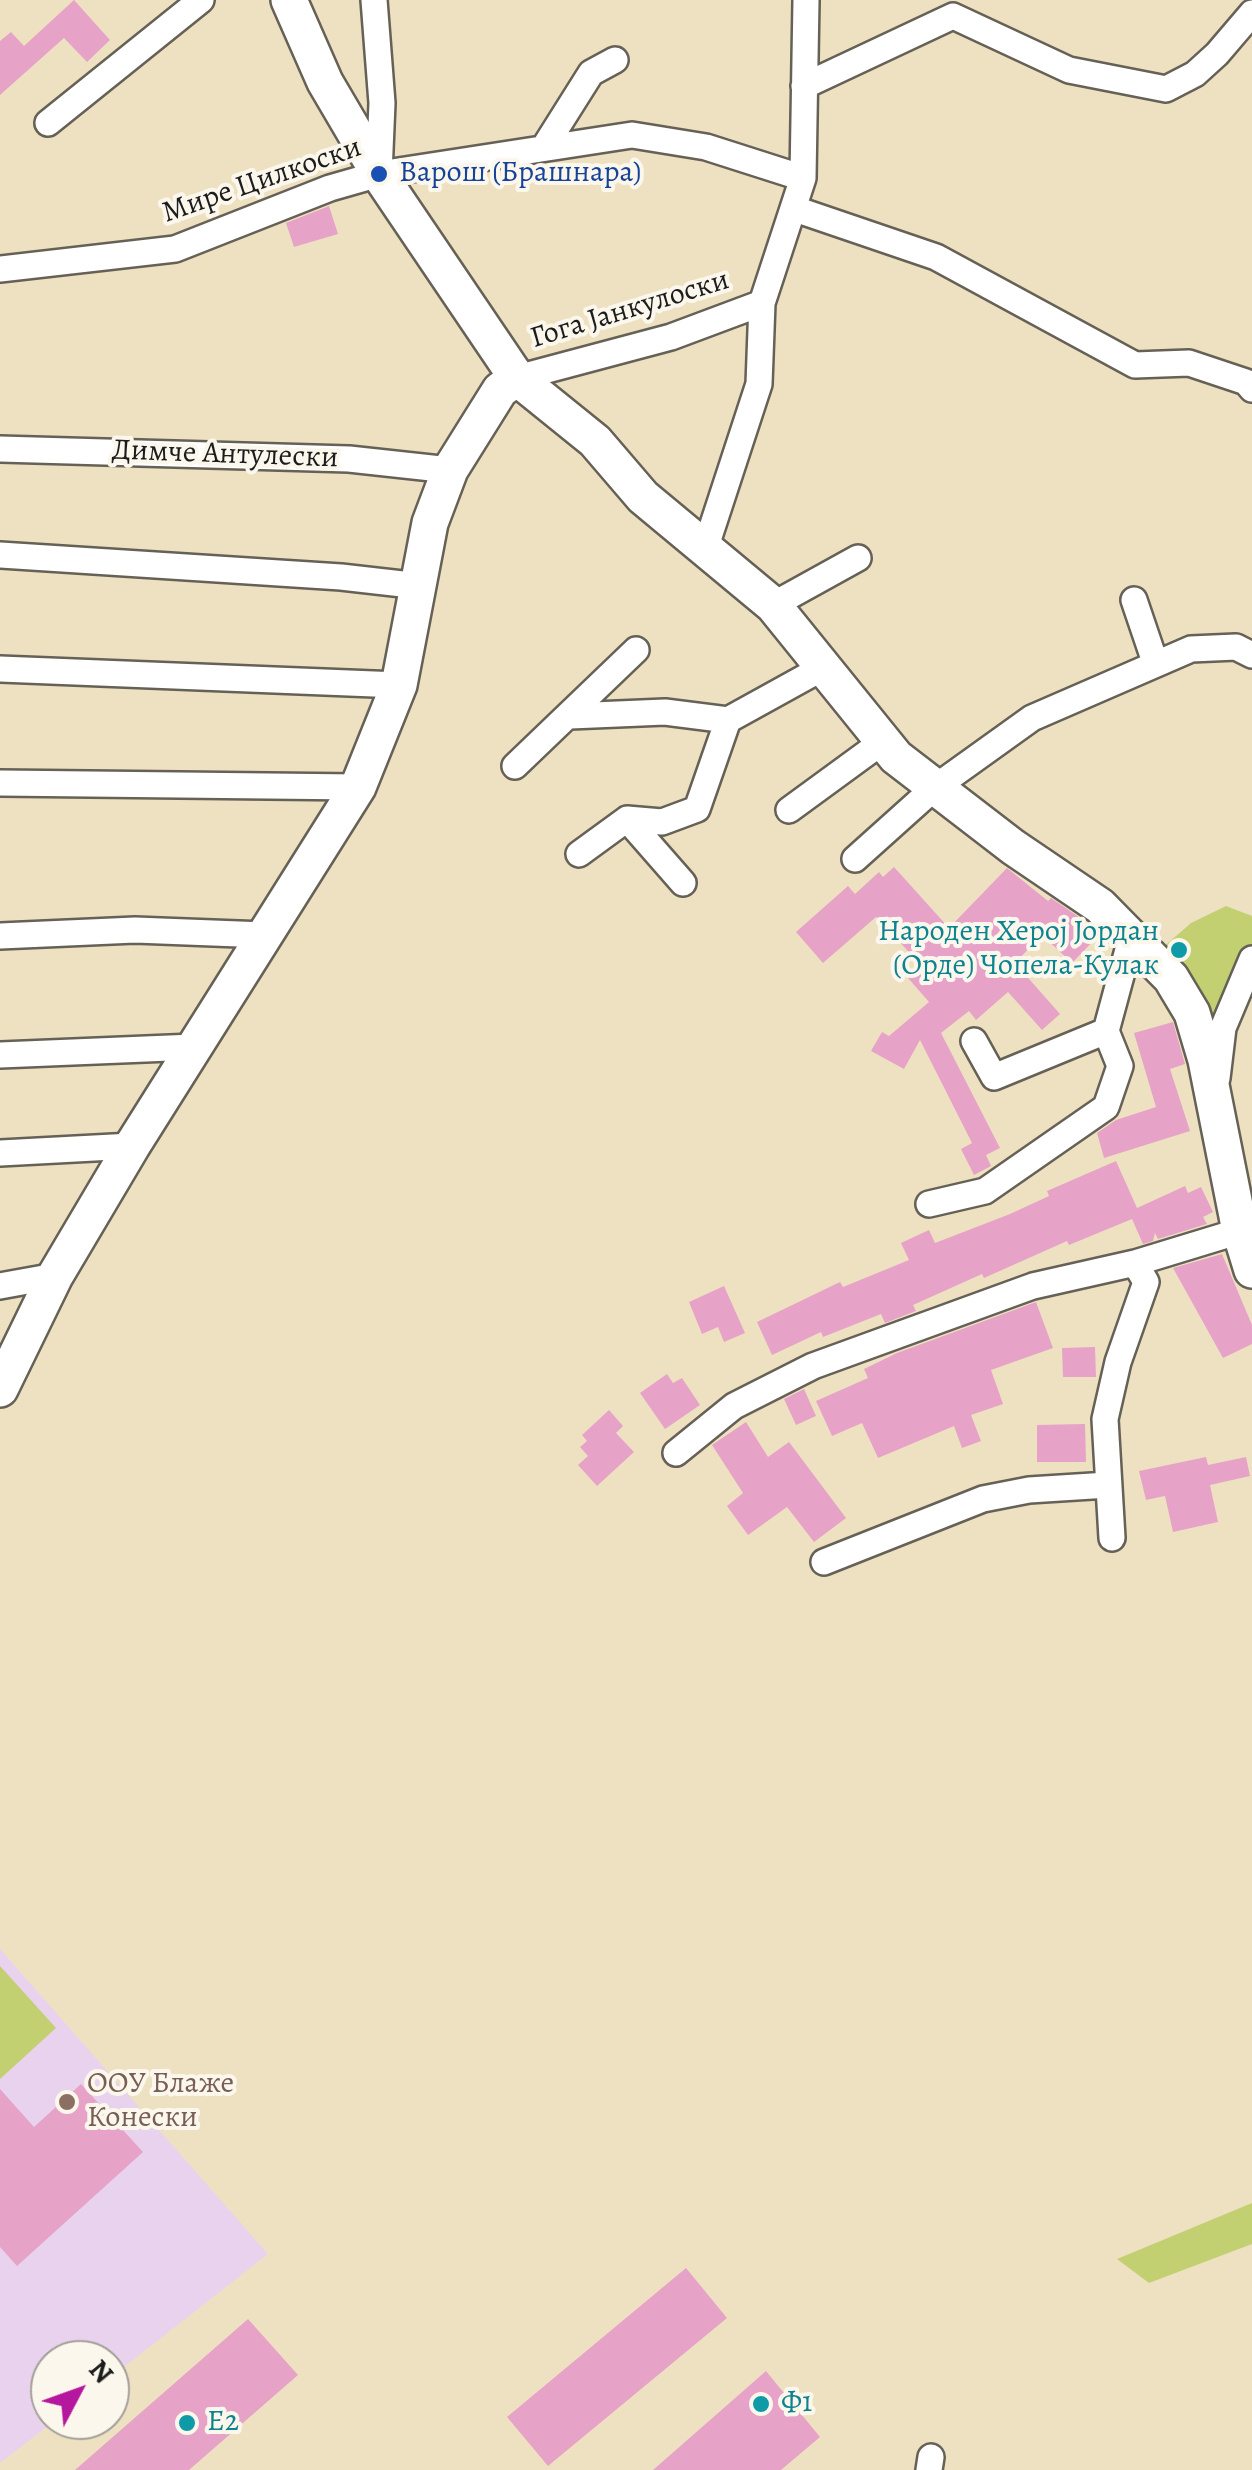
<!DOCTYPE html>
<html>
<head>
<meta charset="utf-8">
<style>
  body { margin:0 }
  #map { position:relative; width:1252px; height:2470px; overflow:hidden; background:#eee1c1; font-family:Alegreya,serif }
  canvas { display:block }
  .north { position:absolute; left:30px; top:2340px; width:100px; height:100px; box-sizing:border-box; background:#fbf7ec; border:2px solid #a29f99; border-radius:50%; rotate:49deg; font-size:28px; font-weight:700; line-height:40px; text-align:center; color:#1c1c1c }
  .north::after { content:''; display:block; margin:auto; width:35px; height:45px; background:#b5179e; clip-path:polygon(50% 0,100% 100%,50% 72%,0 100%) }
</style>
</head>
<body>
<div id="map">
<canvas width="1252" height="2470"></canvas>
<div class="north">N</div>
</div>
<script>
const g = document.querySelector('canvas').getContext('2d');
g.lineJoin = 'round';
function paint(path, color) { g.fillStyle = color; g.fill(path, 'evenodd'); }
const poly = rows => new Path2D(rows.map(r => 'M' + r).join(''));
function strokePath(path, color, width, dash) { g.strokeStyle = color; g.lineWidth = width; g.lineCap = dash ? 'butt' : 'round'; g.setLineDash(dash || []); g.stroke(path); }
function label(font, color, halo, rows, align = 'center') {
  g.font = font + ' Alegreya,serif'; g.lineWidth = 8; g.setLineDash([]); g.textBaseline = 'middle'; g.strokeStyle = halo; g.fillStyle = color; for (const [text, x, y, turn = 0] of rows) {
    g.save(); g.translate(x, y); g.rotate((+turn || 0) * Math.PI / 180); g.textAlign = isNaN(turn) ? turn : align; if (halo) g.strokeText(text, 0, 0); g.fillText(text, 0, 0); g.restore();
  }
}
paint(poly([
  [0,1949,268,2254,110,2378,110,2360,50,2360,50,2420,56,2420,0,2463]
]), '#e9d2ed');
paint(poly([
  [1226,906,1252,916,1252,959,1214,1101,1152,957,1191,923],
  [0,1966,56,2028,0,2079],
  [1252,2203,1252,2244,1149,2283,1117,2259]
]), '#c3d072');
paint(poly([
  [74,0,110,40,87,62,64,38,0,95,0,41,11,32,24,46],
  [329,206,338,234,294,247,286,223],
  [894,867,949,928,1007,868,1048,901,1051,898,1076,915,1098,936,1072,963,1042,935,1015,963,1060,1014,1042,1030,1008,992,976,1020,969,1011,941,1033,1000,1148,986,1155,991,1166,974,1175,961,1149,972,1143,920,1040,904,1069,871,1051,882,1032,889,1036,929,1002,908,978,922,966,876,917,823,963,796,932,848,886,855,894,879,872,883,877],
  [1173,1022,1185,1064,1170,1069,1190,1131,1104,1158,1097,1133,1116,1120,1156,1107,1134,1033],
  [1116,1161,1137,1208,1185,1186,1188,1193,1201,1187,1213,1212,1203,1217,1207,1224,1158,1239,1155,1233,1153,1241,1143,1244,1132,1219,1069,1245,1067,1241,984,1278,982,1274,913,1305,916,1311,885,1323,881,1314,823,1337,821,1332,772,1355,757,1322,840,1282,843,1287,909,1260,901,1243,929,1230,935,1243,1010,1214,1049,1196,1047,1191],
  [1222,1254,1252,1325,1252,1344,1223,1358,1173,1268],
  [724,1286,745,1333,724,1342,718,1327,702,1334,689,1302],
  [1036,1302,1053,1348,991,1370,1003,1404,971,1415,981,1441,962,1448,954,1426,878,1458,862,1423,832,1436,816,1401,868,1378,864,1369,897,1353],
  [1095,1347,1096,1377,1063,1377,1062,1348],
  [667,1374,673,1383,682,1378,700,1405,665,1429,640,1393],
  [804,1389,816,1416,796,1425,784,1399],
  [609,1410,623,1426,616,1433,634,1452,597,1486,578,1465,588,1456,580,1447,587,1441,582,1435],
  [746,1422,768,1457,789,1442,846,1518,814,1542,787,1507,748,1535,727,1506,743,1493,712,1445],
  [1085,1424,1086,1462,1037,1462,1037,1425],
  [1206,1457,1208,1465,1246,1457,1250,1476,1210,1485,1218,1522,1173,1532,1165,1496,1146,1500,1139,1471],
  [81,2084,143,2152,17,2266,0,2247,0,2089,34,2127],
  [686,2268,727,2318,548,2466,507,2417],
  [248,2319,298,2375,189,2470,75,2470],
  [766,2371,820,2437,781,2470,653,2470]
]), '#e6a3c7');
const street = poly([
  [374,0,382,103,379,174],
  [804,86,953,16,1069,70,1166,89,1195,74,1217,54,1252,13],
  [48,123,201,0],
  [545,146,591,73,615,60],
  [795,209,936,257,1135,365,1189,363,1246,382,1252,389],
  [0,269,175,249,330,188,379,174,632,135,706,147,803,178],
  [517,378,671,337,762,303],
  [0,449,349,459,450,470],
  [706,546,759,384,762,303,803,178,806,0],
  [0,555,341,577,420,586],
  [1134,600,1155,662],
  [773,605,858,558],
  [0,669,399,685],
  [570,716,665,712,728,720,824,667],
  [515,766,636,650],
  [0,783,358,787],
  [789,810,882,742],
  [627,819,683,883],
  [579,854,627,819,662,822,697,809,728,720],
  [855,859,933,789,1032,718,1191,649,1236,647,1252,655],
  [0,936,135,930,265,935],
  [974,1041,994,1077,1106,1031,1132,935],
  [0,1055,194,1047],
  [1217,1078,1223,1028,1252,959],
  [0,1153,132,1146],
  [929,1204,985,1191,1106,1107,1120,1066,1106,1031],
  [0,1286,55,1276],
  [676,1453,734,1406,813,1366,1033,1286,1135,1263,1240,1231],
  [1112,1538,1105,1419,1118,1362,1146,1282,1135,1263],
  [824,1562,983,1499,1029,1490,1108,1485],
  [929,2470,931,2457]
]);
const secondary = poly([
  [289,0,325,82,379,174,517,378,595,441,643,497,773,605,896,757,1013,847,1100,906,1171,978,1192,1013,1206,1060,1240,1231,1252,1270],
  [0,1389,55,1276,132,1146,358,787,399,685,430,523,450,470,500,390,517,378]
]);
strokePath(street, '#666156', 30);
strokePath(secondary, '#666156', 40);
strokePath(street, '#fff', 25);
strokePath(secondary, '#fff', 35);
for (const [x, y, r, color] of [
  [379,174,10,"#1a4fb4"],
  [1179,950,10,"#0f9aa8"],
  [67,2102,10,"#8d6e63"],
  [761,2404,10,"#0f9aa8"],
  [187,2423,10,"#0f9aa8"]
]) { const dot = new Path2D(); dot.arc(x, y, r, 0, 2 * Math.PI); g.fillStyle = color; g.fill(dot); strokePath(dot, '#fbf7ec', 4); }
label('30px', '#164399', '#fbf7ec', [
  ["Варош (Брашнара)",399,174]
], 'left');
label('30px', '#1c1c1c', '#fbf7ec', [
  ["Мире Цилкоски",262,181,-19],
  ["Гога Јанкулоски",630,310,-17],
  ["Димче Антулески",225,455,2]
]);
label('30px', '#0d838f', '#fbf7ec', [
  ["Народен Херој Јордан",1159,933,"right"],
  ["(Орде) Чопела-Кулак",1159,967,"right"],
  ["Ф1",781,2404],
  ["Е2",207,2423]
], 'left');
label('30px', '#785e54', '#fbf7ec', [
  ["ООУ Блаже",87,2085],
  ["Конески",87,2119]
], 'left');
</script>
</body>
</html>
